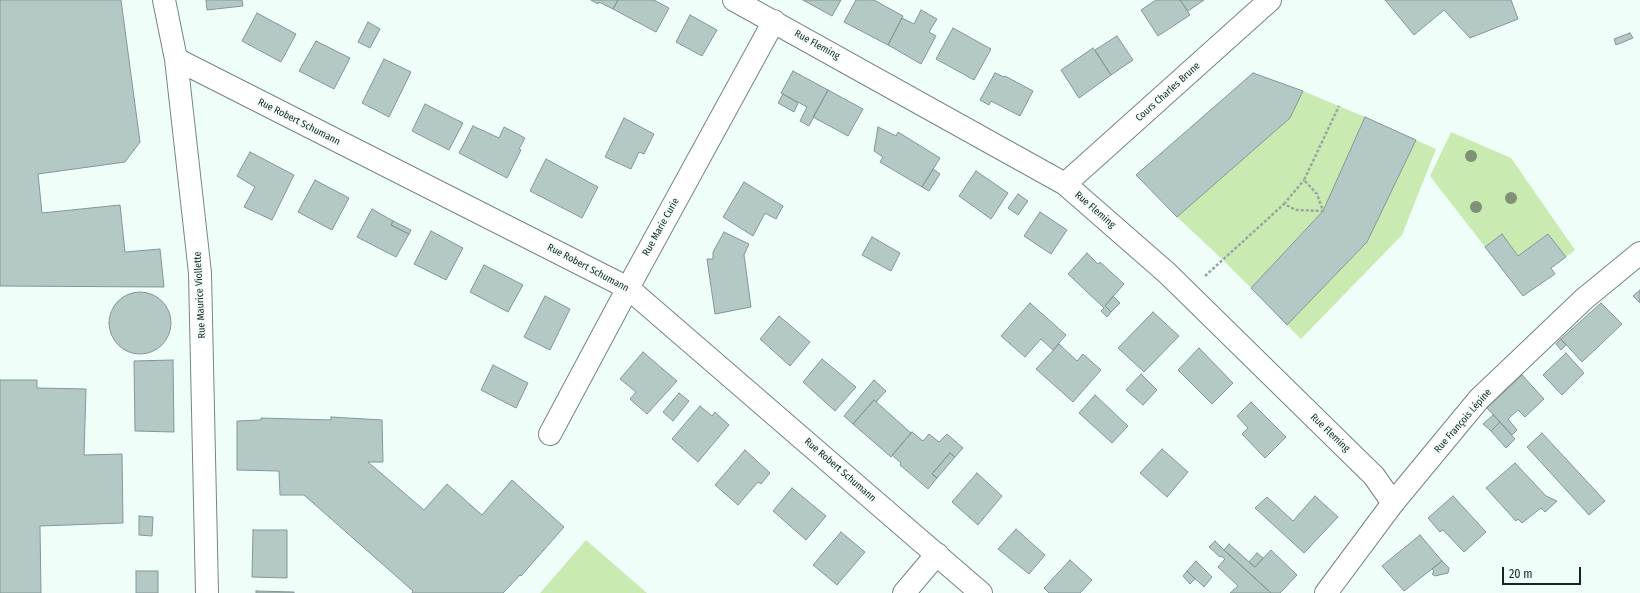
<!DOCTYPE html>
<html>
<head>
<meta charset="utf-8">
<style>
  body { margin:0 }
  #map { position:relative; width:1640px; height:593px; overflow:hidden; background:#f0fef9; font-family:"Fira Sans Condensed",sans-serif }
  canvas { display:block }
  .scale { position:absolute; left:1502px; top:567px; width:79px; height:18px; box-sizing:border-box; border:2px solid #1b221f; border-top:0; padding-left:5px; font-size:12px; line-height:14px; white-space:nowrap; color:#1b221f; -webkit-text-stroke:3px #f0fef9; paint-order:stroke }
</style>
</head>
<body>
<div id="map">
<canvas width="1640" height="593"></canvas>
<div class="scale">20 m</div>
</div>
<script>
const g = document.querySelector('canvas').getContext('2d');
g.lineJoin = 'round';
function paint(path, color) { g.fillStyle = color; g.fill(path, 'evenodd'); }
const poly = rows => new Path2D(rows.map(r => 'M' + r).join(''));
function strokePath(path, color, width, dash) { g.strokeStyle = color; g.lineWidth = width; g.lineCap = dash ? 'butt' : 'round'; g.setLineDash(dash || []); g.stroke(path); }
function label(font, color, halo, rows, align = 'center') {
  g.font = font + ' "Fira Sans Condensed",sans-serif'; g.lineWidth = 3; g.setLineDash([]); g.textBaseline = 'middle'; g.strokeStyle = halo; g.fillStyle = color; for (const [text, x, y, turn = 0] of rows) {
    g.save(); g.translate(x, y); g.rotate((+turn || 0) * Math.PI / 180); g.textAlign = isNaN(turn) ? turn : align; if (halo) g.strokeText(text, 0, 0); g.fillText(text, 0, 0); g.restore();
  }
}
paint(poly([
  [1303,91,1365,117,1323,211,1251,288,1223,260,1177,217,1290,118],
  [1451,132,1511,158,1575,250,1566,257,1548,234,1518,256,1502,235,1485,247,1430,176],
  [1416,140,1436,149,1402,235,1301,339,1287,325,1367,242],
  [586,540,647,593,540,593]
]), '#c9ebb2');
const building = poly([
  [0,0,121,0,140,142,125,162,38,174,42,213,120,205,125,252,160,249,164,287,0,286,0,0],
  [206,0,242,0,243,6,207,10,206,0],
  [591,0,618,0,613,9,599,2,598,4,591,0],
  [618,0,654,0,669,8,656,32,613,9,618,0],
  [803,0,841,0,832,16,803,0],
  [856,0,874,0,903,16,888,45,844,22,856,0],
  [1156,0,1180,0,1190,15,1158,36,1141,10,1156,0],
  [1180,0,1204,0,1188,11,1180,0],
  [1385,0,1511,0,1518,19,1470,38,1444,10,1414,35,1385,0],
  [921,10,937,19,929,32,936,36,921,64,888,45,902,18,914,24,921,10],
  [257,13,296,34,281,62,242,41,257,13],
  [690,15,717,30,702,56,676,42,690,15],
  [368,22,380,29,370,48,358,42,368,22],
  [953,28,991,49,974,80,936,59,953,28],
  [1630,33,1633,38,1616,45,1614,39,1630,33],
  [1117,36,1133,60,1111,75,1095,50,1117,36],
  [316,41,350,58,334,89,299,71,316,41],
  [1093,48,1111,75,1079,98,1061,70,1093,48],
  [384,59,411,72,389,117,362,103,384,59],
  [793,71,828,90,809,126,800,121,807,107,781,93,793,71],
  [995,73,1004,77,1005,76,1033,91,1020,116,991,101,989,105,980,100,995,73],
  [1253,73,1303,91,1290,118,1177,217,1136,175,1253,73],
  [828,90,863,109,848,136,813,117,828,90],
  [783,94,798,103,794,112,778,103,783,94],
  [425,104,463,123,449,150,412,131,425,104],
  [1365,117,1416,140,1367,242,1287,325,1251,288,1323,211,1365,117],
  [624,118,654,134,644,154,639,152,631,169,605,157,624,118],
  [473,126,499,138,504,127,525,138,519,149,521,150,507,178,459,153,473,126],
  [878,127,896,136,898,132,940,158,922,187,880,162,883,157,874,151,878,127],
  [250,152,294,175,272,220,244,207,255,187,237,176,250,152],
  [546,159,598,187,582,218,530,191,546,159],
  [933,169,940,174,929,191,922,187,933,169],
  [976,171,1008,193,991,219,959,196,976,171],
  [315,180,349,198,332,230,298,212,315,180],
  [744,182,783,206,776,219,765,213,753,236,723,217,744,182],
  [1018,194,1028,201,1018,215,1008,208,1018,194],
  [372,209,393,221,391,225,409,234,396,257,357,237,372,209],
  [1040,212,1067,230,1051,254,1024,236,1040,212],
  [393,221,411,230,409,234,391,225,393,221],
  [431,231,463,248,446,280,414,264,431,231],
  [724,232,749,244,744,255,751,307,715,314,707,259,713,259,713,252,724,232],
  [1502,234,1518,256,1548,234,1566,257,1551,268,1555,274,1523,296,1485,247,1502,234],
  [872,237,900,253,891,271,862,255,872,237],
  [1087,253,1098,264,1100,262,1124,284,1105,306,1111,312,1107,317,1101,311,1104,308,1068,274,1087,253],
  [484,265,523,285,508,312,470,292,484,265],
  [1640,290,1640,303,1633,296,1640,290],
  '109 323a31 31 0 1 1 62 0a31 31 0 1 1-62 0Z',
  [545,296,570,309,550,350,524,337,545,296],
  [1113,296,1120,303,1111,312,1105,306,1113,296],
  [1030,303,1066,335,1053,350,1041,339,1025,357,1001,336,1030,303],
  [1601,303,1622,324,1582,362,1561,339,1601,303],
  [1153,312,1179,336,1144,372,1118,348,1153,312],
  [779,316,810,342,790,366,760,339,779,316],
  [1561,339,1566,345,1561,350,1556,344,1561,339],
  [1059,344,1077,361,1083,354,1101,370,1073,402,1036,369,1059,344],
  [1199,348,1233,383,1212,404,1178,370,1199,348],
  [643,352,677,381,647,414,631,400,630,399,636,392,620,379,643,352],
  [1566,353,1584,373,1562,395,1543,375,1566,353],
  [822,359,856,387,835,411,803,382,822,359],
  [173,360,174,432,135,431,134,361,173,360],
  [493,365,528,383,516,408,481,390,493,365],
  [1141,374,1157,390,1143,405,1126,390,1141,374],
  [1522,375,1544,399,1525,417,1518,410,1508,419,1517,430,1512,435,1487,408,1522,375],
  [0,380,37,380,37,388,86,389,84,455,122,454,123,523,40,526,41,593,0,593,0,380],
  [874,380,886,391,876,402,874,400,853,424,844,416,874,380],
  [679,393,689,401,673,421,663,412,679,393],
  [1095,395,1128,426,1112,443,1079,413,1095,395],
  [874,400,911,433,891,457,853,424,874,400],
  [1251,402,1286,437,1265,458,1242,434,1248,428,1237,416,1251,402],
  [700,406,712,416,715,412,729,425,698,462,672,439,700,406],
  [1493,415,1500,422,1491,431,1483,424,1493,415],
  [331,417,382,420,383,462,368,462,424,510,447,484,482,515,512,480,564,527,521,576,520,575,503,593,412,593,413,591,304,495,280,495,279,471,237,470,237,421,261,420,261,418,331,420,331,417],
  [1500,422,1515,439,1506,448,1491,431,1500,422],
  [912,432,923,441,929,434,939,442,947,434,963,448,955,457,950,453,932,474,937,478,928,489,900,465,901,463,892,455,912,432],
  [1542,433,1605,501,1589,515,1527,447,1542,433],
  [1162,449,1188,472,1167,497,1140,473,1162,449],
  [745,450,770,473,761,484,758,482,738,505,715,485,745,450],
  [950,453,955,457,937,478,932,474,950,453],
  [1515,463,1546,496,1557,501,1545,512,1541,508,1522,523,1518,519,1516,521,1486,488,1515,463],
  [977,473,1002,496,978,525,952,502,977,473],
  [792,488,826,516,806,540,773,511,792,488],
  [1315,496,1338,517,1304,553,1255,508,1267,497,1293,521,1315,496],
  [1453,496,1486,532,1464,552,1443,530,1440,532,1428,518,1453,496],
  [139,516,153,517,152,536,139,535,139,516],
  [1016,529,1045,555,1029,574,998,549,1016,529],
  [253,530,287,530,287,578,252,577,253,530],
  [841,532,865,552,837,585,813,565,841,532],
  [1420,535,1442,561,1404,591,1382,566,1420,535],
  [1215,541,1224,550,1271,593,1230,593,1238,586,1218,567,1225,559,1221,556,1220,557,1209,547,1215,541],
  [1229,544,1255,567,1271,550,1297,575,1280,593,1271,593,1224,550,1229,544],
  [1257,553,1263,558,1255,567,1249,562,1257,553],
  [1070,560,1092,580,1080,593,1049,593,1044,588,1070,560],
  [1196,561,1212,577,1204,587,1187,571,1196,561],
  [1442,561,1449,568,1448,573,1435,576,1432,574,1434,571,1432,569,1442,561],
  [136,571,158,571,158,593,136,593,136,571],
  [1187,571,1195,579,1190,584,1183,576,1187,571],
  [256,591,294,592,294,593,256,593,256,591]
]);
paint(building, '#b4c8c6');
strokePath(building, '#849795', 1);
const street = poly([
  [164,0,176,59,200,273,207,593],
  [734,0,1065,184,1167,273,1374,476,1393,503],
  [176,59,628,288,981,593],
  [1065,184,1270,0],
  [550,434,628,288,774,21],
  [904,593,937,554],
  [1326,593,1393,503,1479,399,1584,299,1640,253]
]);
strokePath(street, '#75867f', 24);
strokePath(poly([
  [1284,204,1304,180],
  [1205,276,1284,204,1296,210,1323,211,1317,194,1304,180,1339,106]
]), '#9aa5a1', 2.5, [3, 2]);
strokePath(street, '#fff', 22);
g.fillStyle = '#7f9277';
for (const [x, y] of [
  [1471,156],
  [1511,198],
  [1476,207]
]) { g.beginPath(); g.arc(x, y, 6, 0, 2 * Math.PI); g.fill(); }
label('10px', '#1b221f', '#f0fef9', [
  ["Rue Fleming",817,45,29],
  ["Cours Charles Brune",1168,92,-42],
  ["Rue Robert Schumann",299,122,27],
  ["Rue Fleming",1095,210,41],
  ["Rue Marie Curie",661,227,-61],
  ["Rue Robert Schumann",588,268,28],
  ["Rue Maurice Viollette",200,295,-93],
  ["Rue François Lépine",1463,421,-49],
  ["Rue Fleming",1330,433,44],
  ["Rue Robert Schumann",840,470,41]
]);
</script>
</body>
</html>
